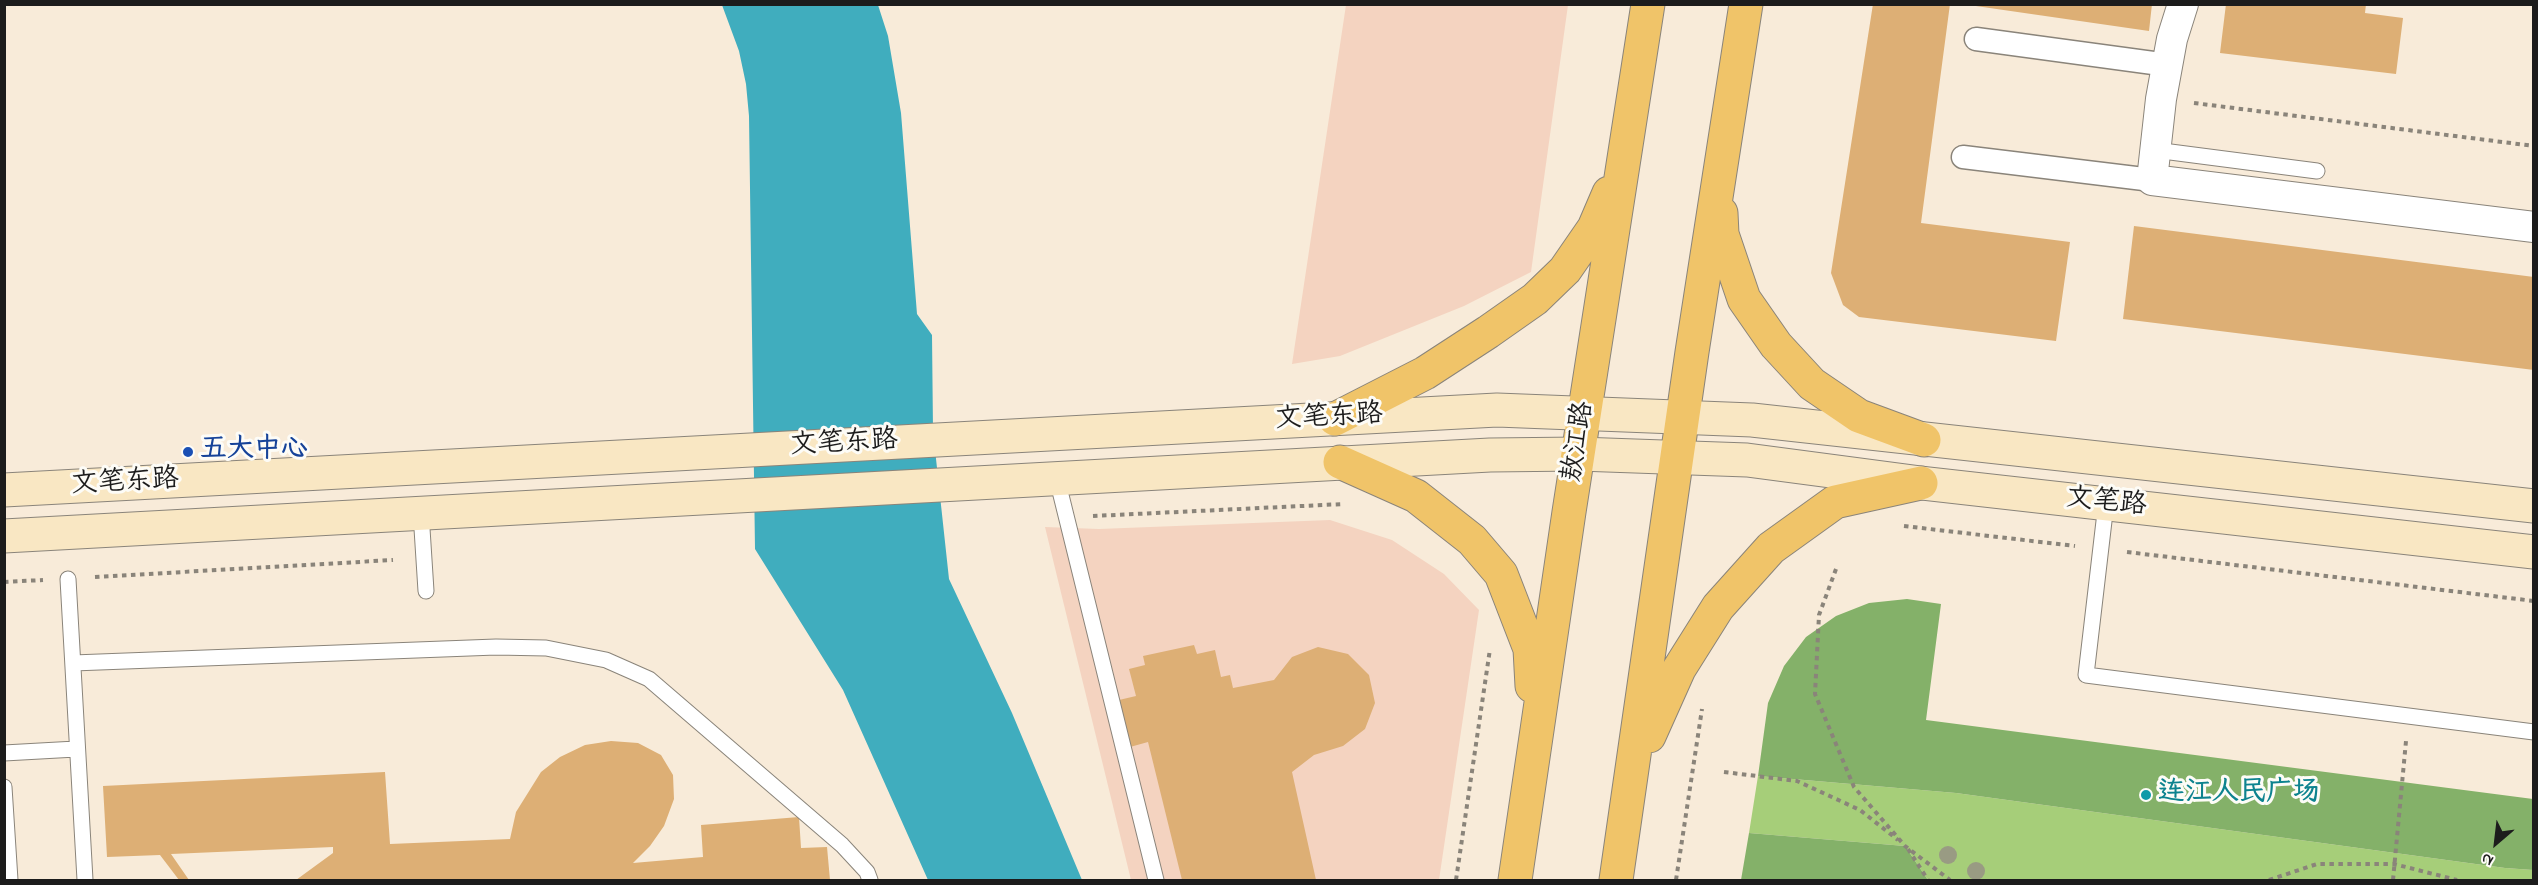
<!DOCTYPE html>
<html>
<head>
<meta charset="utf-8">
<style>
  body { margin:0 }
  #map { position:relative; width:2538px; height:885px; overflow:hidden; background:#f8ebd9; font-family:"Indie Flower",sans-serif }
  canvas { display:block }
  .frame { position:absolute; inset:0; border:6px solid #1c1c1c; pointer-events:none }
  .north { position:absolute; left:2466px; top:813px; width:60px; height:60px; -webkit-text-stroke:4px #fdfcf7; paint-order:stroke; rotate:208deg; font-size:16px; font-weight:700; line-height:24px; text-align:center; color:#1c1c1c }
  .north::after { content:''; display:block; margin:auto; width:21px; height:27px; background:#1c1c1c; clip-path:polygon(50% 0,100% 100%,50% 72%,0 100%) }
</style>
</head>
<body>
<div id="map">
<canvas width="2538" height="885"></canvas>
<div class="frame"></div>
<div class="north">N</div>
</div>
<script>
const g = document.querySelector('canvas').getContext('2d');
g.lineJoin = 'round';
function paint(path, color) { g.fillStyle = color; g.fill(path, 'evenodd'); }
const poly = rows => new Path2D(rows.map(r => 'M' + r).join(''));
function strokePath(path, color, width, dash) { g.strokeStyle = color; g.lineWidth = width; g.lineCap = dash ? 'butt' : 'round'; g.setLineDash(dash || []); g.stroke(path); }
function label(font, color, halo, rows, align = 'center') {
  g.font = font + ' "Indie Flower","LXGW WenKai TC",sans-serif'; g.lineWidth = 6; g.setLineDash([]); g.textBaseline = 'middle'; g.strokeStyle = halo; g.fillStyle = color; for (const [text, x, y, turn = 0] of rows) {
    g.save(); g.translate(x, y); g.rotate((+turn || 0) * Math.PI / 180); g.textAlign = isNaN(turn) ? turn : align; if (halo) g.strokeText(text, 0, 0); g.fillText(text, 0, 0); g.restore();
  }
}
paint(poly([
  [1346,5,1568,5,1531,272,1464,306,1340,356,1292,364],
  [1330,520,1392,540,1444,574,1479,610,1439,880,1131,880,1045,527,1099,529]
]), '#f4d3c0');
paint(poly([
  [1758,776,1956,793,2505,868,2533,870,2533,880,1928,880,1905,846,1749,833]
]), '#a6ce79');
paint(poly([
  [1907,599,1941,604,1926,720,2533,799,2533,870,2505,868,1956,793,1758,776,1768,703,1784,666,1806,637,1836,616,1869,603],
  [1749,833,1905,846,1928,880,1741,880]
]), '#84b169');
paint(poly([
  [722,5,878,5,888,36,901,113,917,314,932,335,933,431,949,579,1012,713,1082,880,928,880,843,690,755,549,749,116,746,84,739,51]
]), '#40adbe');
paint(poly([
  [1873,4,1950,4,1921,223,2070,242,2056,341,1859,317,1843,305,1831,273],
  [1962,4,2152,4,2149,31],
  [2226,4,2366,4,2365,13,2403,18,2396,74,2220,53],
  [2134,226,2534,277,2534,370,2123,319],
  [1194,645,1197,654,1215,650,1221,677,1230,675,1233,688,1274,680,1292,657,1318,647,1348,654,1369,675,1375,703,1365,729,1343,746,1314,755,1292,772,1316,880,1182,880,1148,742,1130,747,1119,700,1136,696,1129,669,1145,665,1143,656],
  [611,741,638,743,661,755,673,775,674,799,664,826,650,846,633,863,703,857,701,825,799,817,801,848,827,847,830,880,296,880,333,853,333,847,171,854,189,880,179,880,160,855,107,857,103,786,385,772,390,844,510,839,516,812,541,772,560,757,585,745]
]), '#ddaf75');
const service = poly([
  [2155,150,2317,171],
  [1057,479,1156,880],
  [2106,504,2086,675,2534,732],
  [421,513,426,591],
  [68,579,85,880],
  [73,663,496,647,546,648,606,660,649,679,842,845,867,872,870,880],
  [4,753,76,749],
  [4,787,10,880]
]);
const pedestrian = poly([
  [1976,39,2168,65],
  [1963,157,2152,180]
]);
const minor = poly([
  [2183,4,2172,39,2161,99,2152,180,2534,227]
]);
const secondary = poly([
  [4,490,1497,410,1752,420,2534,506],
  [4,536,1490,455,1579,454,1747,460,1921,483,2534,552]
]);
const primary = poly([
  [1721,213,1722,234,1744,299,1776,345,1812,384,1859,416,1924,440],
  [1335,419,1425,373,1488,332,1535,299,1565,270,1594,228,1609,193],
  [1340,462,1416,496,1472,540,1501,574,1530,649,1532,686],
  [1649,736,1679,669,1718,607,1771,548,1835,502,1921,483],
  [1515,880,1569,512,1648,4],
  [1616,880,1692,352,1746,4]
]);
strokePath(service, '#8a847a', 17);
strokePath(pedestrian, '#8a847a', 25);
strokePath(minor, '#8a847a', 32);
strokePath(secondary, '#8a847a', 35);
strokePath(primary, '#8a847a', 35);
strokePath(poly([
  [2194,103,2534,146],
  [1093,516,1344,504],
  [1904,526,2075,546],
  [2127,552,2534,601],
  [1836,569,1819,615,1815,694,1854,787,1905,846,1950,880],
  [95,577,393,560],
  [4,582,43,580],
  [1724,772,1797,781,1860,810,1898,840],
  [1908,849,1928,880],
  [1456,880,1490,649],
  [1676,880,1702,709],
  [2269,880,2317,864,2394,864,2457,880],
  [2393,880,2406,741]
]), '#8a847a', 4, [4.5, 4.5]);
strokePath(service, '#fff', 15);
strokePath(pedestrian, '#fff', 22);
strokePath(minor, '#fff', 30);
strokePath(secondary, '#f9e7c3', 33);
strokePath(primary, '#f0c469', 33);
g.fillStyle = '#999b83';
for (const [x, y] of [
  [1948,855],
  [1976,871]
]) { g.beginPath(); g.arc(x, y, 9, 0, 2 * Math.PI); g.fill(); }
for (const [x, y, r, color] of [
  [188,452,6,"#1a4fb4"],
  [2146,795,6,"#0f9aa8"]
]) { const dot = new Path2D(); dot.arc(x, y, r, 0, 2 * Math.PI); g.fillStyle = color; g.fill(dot); strokePath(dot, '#fdfcf7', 2); }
label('27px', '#1c1c1c', '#fdfcf7', [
  ["文笔东路",1329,419,-3],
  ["敖江路",1580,442,-81],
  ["文笔东路",844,445,-3],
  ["文笔东路",125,484,-3],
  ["文笔路",2106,504,6]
]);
label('bold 27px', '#164399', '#fdfcf7', [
  ["五大中心",200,452]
], 'left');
label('bold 27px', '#0d838f', '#fdfcf7', [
  ["连江人民广场",2158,795]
], 'left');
</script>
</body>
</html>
